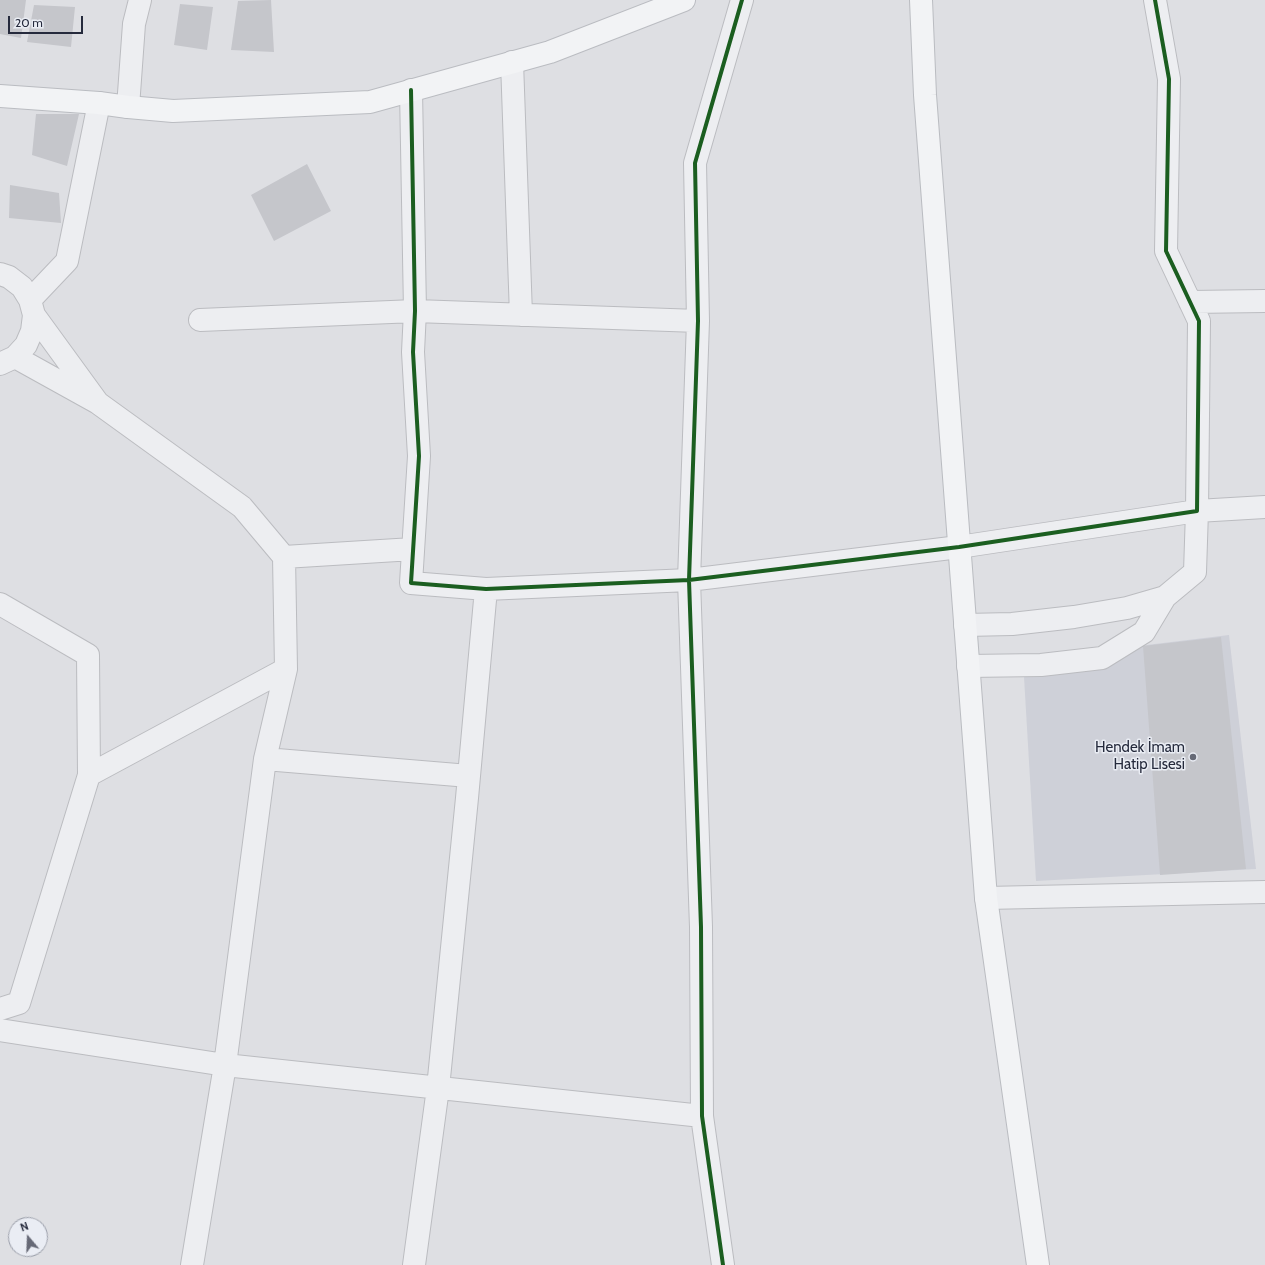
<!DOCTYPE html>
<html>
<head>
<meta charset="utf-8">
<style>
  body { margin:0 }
  #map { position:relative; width:1265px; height:1265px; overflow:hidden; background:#dedfe3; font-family:Cabin,sans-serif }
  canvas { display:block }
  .north { position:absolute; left:8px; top:1217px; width:40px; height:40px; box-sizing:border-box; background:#eaedf4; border:1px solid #9b9faa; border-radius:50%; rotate:341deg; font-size:11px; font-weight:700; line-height:16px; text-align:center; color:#252a3c }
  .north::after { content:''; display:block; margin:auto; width:14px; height:18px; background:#666976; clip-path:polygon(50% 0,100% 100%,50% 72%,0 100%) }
  .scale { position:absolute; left:8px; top:16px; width:75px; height:18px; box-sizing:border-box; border:2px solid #252a3c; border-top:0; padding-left:5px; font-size:12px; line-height:14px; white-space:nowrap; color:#252a3c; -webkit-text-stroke:3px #eaedf4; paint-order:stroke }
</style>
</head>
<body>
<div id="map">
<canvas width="1265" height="1265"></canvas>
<div class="north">N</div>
<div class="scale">20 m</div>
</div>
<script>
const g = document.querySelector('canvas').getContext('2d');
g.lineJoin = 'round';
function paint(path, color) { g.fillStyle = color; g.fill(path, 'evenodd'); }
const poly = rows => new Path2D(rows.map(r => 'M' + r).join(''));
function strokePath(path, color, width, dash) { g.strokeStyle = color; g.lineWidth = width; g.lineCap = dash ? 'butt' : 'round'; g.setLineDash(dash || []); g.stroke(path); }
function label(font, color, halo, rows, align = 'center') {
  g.font = font + ' Cabin,sans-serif'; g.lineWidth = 3; g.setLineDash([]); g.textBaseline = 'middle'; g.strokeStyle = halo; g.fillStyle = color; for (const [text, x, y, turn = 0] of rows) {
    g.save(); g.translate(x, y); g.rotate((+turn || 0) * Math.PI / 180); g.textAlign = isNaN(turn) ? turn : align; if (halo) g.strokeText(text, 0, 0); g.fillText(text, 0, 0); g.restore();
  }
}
paint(poly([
  [1229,635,1256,869,1036,881,1023,660]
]), '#ced0d8');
paint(poly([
  [0,0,26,0,21,38,0,34],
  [271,0,274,52,231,50,238,1],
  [180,4,213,7,207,50,174,45],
  [34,5,75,7,71,47,27,42],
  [36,114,79,114,67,166,32,155],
  [307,164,331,211,274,241,251,195],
  [10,185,59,193,61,223,9,218],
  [1221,637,1246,869,1160,875,1143,646]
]), '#c5c6cb');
const minor = poly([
  [512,62,521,315],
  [411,90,415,311,413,352,419,456,411,583,486,589,689,580,959,547,1197,511,1199,321,1166,251,1169,79,1155,0],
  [128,107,134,24,140,0],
  [0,274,9,277,22,287,30,300,34,315,32,331,26,345,15,357,0,364],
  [30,300,67,261,99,103],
  [1190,302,1265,301],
  [200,320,415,311,698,321],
  [15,357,98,403,34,315],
  [98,403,242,507,284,557,413,549],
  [284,557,286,669,265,759,225,1065,702,1116],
  [0,604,88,655,89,775],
  [965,625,1012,624,1074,617,1127,608,1165,597,1195,572,1197,511,1265,507],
  [968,666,1041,665,1102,658,1144,632,1165,597],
  [265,759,469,776],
  [986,898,1265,892],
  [0,1009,19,1003,89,775,286,669],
  [0,1030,225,1065,192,1265],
  [414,1265,438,1088,467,798,486,589],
  [723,1265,702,1116,701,927,689,580,698,321,695,163,742,0]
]);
const major = poly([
  [921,0,925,95,986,898,1038,1265],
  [0,96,99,103,128,107,173,111,370,102,550,52,684,0]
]);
strokePath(minor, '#bbbcc0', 24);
strokePath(major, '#babcc1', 24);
strokePath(minor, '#edeef1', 22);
strokePath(major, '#f2f3f5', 22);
strokePath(poly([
  [411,90,415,311,413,352,419,456,411,583,486,589,689,580,959,547,1197,511,1199,321,1166,251,1169,79,1155,0],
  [723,1265,702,1116,701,927,689,580,698,321,695,163,742,0]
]), '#1b5e20', 4);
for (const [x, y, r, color] of [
  [1193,757,4,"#666976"]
]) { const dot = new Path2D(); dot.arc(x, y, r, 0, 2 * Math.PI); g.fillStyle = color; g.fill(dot); strokePath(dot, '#eaedf4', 1.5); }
label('15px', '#252a3c', '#eaedf4', [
  ["Hendek İmam",1185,748],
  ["Hatip Lisesi",1185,765]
], 'right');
</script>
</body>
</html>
